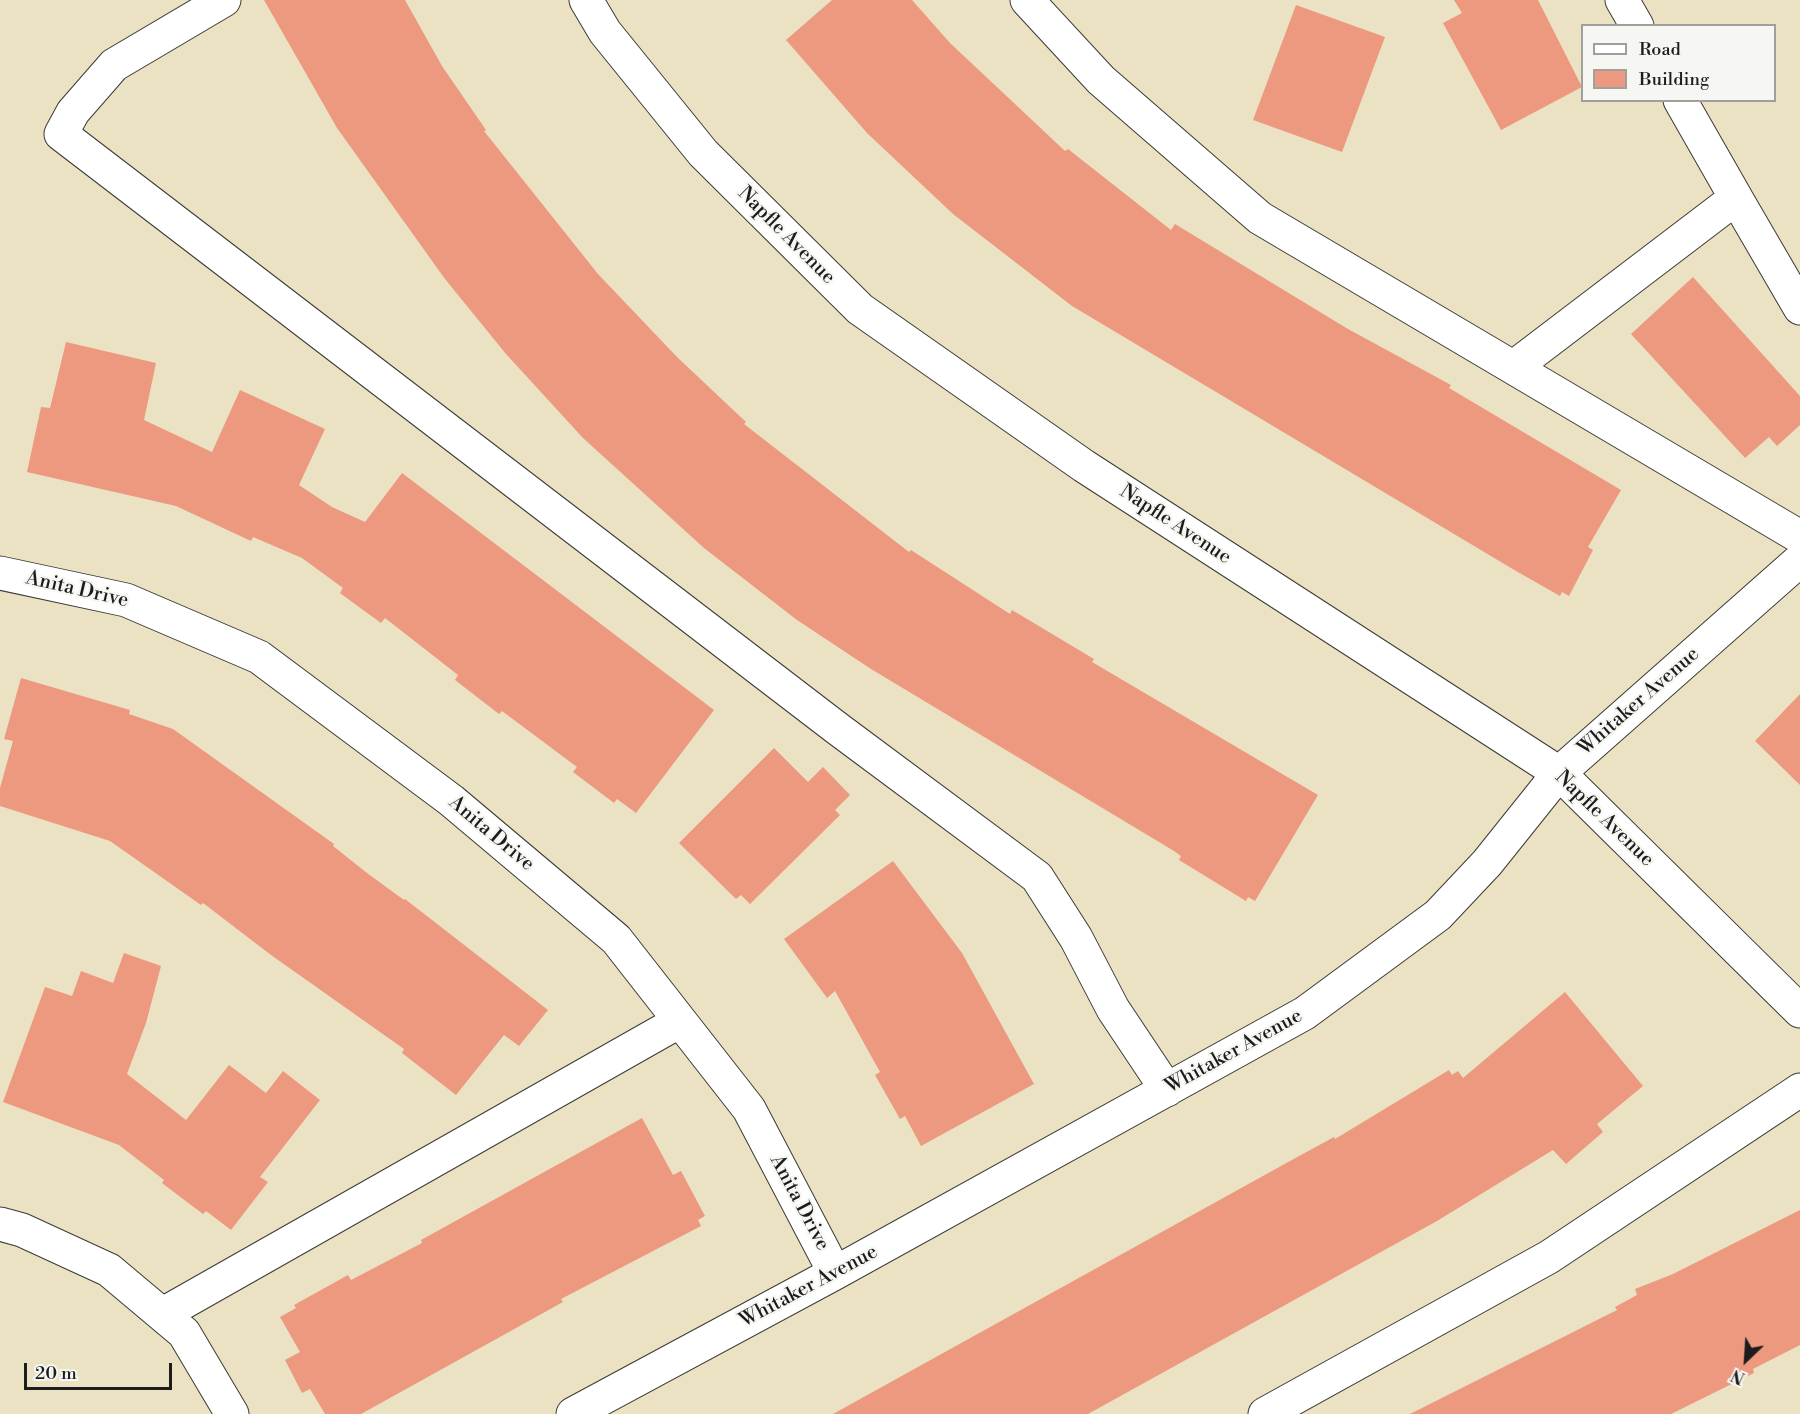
<!DOCTYPE html>
<html>
<head>
<meta charset="utf-8">
<style>
  body { margin:0 }
  #map { position:relative; width:1800px; height:1414px; overflow:hidden; background:#eae2c3; font-family:"Libre Bodoni",serif }
  canvas { display:block }
  .legend { position:absolute; left:1581px; top:24px; width:195px; height:78px; box-sizing:border-box; background:#f6f6f2; border:2px solid #9f9f9c; margin:0; padding:8px 10px; list-style:none; font-size:18px; color:#1c1c1c }
  .legend li { display:flex; align-items:center; gap:12px; height:30px }
  .legend b { width:30px; border:2px solid #9f9f9c }
  .north { position:absolute; left:1716px; top:1330px; width:60px; height:60px; -webkit-text-stroke:4px #f6f6f2; paint-order:stroke; rotate:205deg; font-size:16px; font-weight:700; line-height:24px; text-align:center; color:#1c1c1c }
  .north::after { content:''; display:block; margin:auto; width:21px; height:27px; background:#1c1c1c; clip-path:polygon(50% 0,100% 100%,50% 72%,0 100%) }
  .scale { position:absolute; left:24px; top:1363px; width:148px; height:27px; box-sizing:border-box; border:3px solid #1c1c1c; border-top:0; padding-left:8px; font-size:18px; line-height:21px; white-space:nowrap; color:#1c1c1c; -webkit-text-stroke:4px #f6f6f2; paint-order:stroke }
</style>
</head>
<body>
<div id="map">
<canvas width="1800" height="1414"></canvas>
<ul class="legend">
<li><b style="height:8px;background:#fff"></b>Road</li>
<li><b style="height:16px;background:#ed997f"></b>Building</li>
</ul>
<div class="north">N</div>
<div class="scale">20 m</div>
</div>
<script>
const g = document.querySelector('canvas').getContext('2d');
g.lineJoin = 'round';
function paint(path, color) { g.fillStyle = color; g.fill(path, 'evenodd'); }
const poly = rows => new Path2D(rows.map(r => 'M' + r).join(''));
function strokePath(path, color, width, dash) { g.strokeStyle = color; g.lineWidth = width; g.lineCap = dash ? 'butt' : 'round'; g.setLineDash(dash || []); g.stroke(path); }
function label(font, color, halo, rows, align = 'center') {
  g.font = font + ' "Libre Bodoni",serif'; g.lineWidth = 4.5; g.setLineDash([]); g.textBaseline = 'middle'; g.strokeStyle = halo; g.fillStyle = color; for (const [text, x, y, turn = 0] of rows) {
    g.save(); g.translate(x, y); g.rotate((+turn || 0) * Math.PI / 180); g.textAlign = isNaN(turn) ? turn : align; if (halo) g.strokeText(text, 0, 0); g.fillText(text, 0, 0); g.restore();
  }
}
paint(poly([
  [264,0,405,0,442,66,486,130,484,131,598,274,677,357,746,422,744,424,909,552,911,550,1010,614,1012,610,1094,659,1092,662,1318,795,1255,901,1248,897,1246,901,1179,860,1181,856,1174,851,871,669,797,620,704,548,583,438,506,354,445,279,337,128],
  [832,0,912,0,950,43,1065,151,1068,149,1171,230,1175,224,1348,329,1451,385,1449,388,1621,490,1588,547,1593,550,1569,596,1562,592,1560,596,1516,571,1072,306,953,214,867,133,786,40],
  [1454,0,1538,0,1582,87,1501,130,1443,23,1462,13],
  [1296,5,1385,37,1342,152,1253,120],
  [1693,277,1800,396,1800,425,1777,446,1769,437,1745,458,1631,334],
  [66,342,156,363,144,420,212,452,240,390,325,429,299,485,332,507,365,522,402,473,714,710,636,813,617,799,614,803,573,772,577,767,502,711,499,714,455,680,458,675,385,618,381,623,359,607,340,593,343,588,302,558,253,537,251,541,176,506,27,472,41,407,50,408],
  [21,678,130,710,129,714,173,729,334,844,333,846,367,873,404,900,405,899,548,1010,519,1046,504,1035,456,1095,402,1053,404,1049,271,955,203,903,201,905,110,841,0,806,0,788,13,741,4,739],
  [1800,694,1800,785,1755,741],
  [774,748,808,782,823,767,850,795,835,810,840,815,750,904,741,895,736,899,679,843],
  [893,861,962,953,1034,1084,921,1146,905,1116,900,1119,875,1075,880,1072,835,991,827,998,784,939],
  [124,953,161,966,146,1023,127,1074,186,1120,229,1065,266,1093,283,1071,320,1100,260,1177,268,1182,231,1230,206,1211,203,1214,183,1199,162,1183,164,1180,119,1145,3,1102,45,987,72,996,81,971,113,983],
  [1565,992,1643,1086,1597,1124,1603,1132,1566,1164,1553,1150,1437,1221,1088,1414,833,1414,1290,1161,1334,1137,1335,1139,1449,1070,1452,1075,1458,1071,1463,1078],
  [642,1118,673,1175,681,1171,705,1216,698,1220,701,1226,561,1299,563,1302,361,1414,325,1414,310,1389,302,1393,285,1360,300,1352,280,1317,296,1308,294,1305,348,1275,351,1280,422,1243,421,1240],
  [1800,1210,1800,1345,1753,1369,1754,1373,1671,1414,1410,1414,1617,1310,1615,1307,1637,1295,1635,1289,1673,1274]
]), '#ed997f');
const minor = poly([
  [224,0,114,65,73,112,61,134,838,729,1037,877,1076,938,1113,1009,1167,1090],
  [586,0,605,32,703,153,860,309,1084,466,1559,773,1800,1011],
  [1027,0,1101,80,1260,218,1800,537],
  [1622,0,1637,26],
  [1680,100,1736,198],
  [1514,367,1736,198,1800,308],
  [0,573,126,600,259,657,452,801,616,939,749,1109,835,1273],
  [0,1224,22,1230,109,1270,184,1333,232,1414],
  [163,1314,680,1021],
  [573,1414,835,1273,1305,1013,1438,915,1487,863,1559,773,1800,560],
  [1265,1414,1549,1257,1800,1090]
]);
strokePath(minor, '#3b3a35', 35);
strokePath(minor, '#fff', 33);
label('20px', '#1c1c1c', '#f6f6f2', [
  ["Napfle Avenue",786,236,45],
  ["Napfle Avenue",1175,525,33],
  ["Anita Drive",77,590,13],
  ["Whitaker Avenue",1639,702,-41],
  ["Napfle Avenue",1604,819,44],
  ["Anita Drive",491,834,40],
  ["Whitaker Avenue",1234,1052,-29],
  ["Anita Drive",799,1203,62],
  ["Whitaker Avenue",809,1287,-28]
]);
</script>
</body>
</html>
